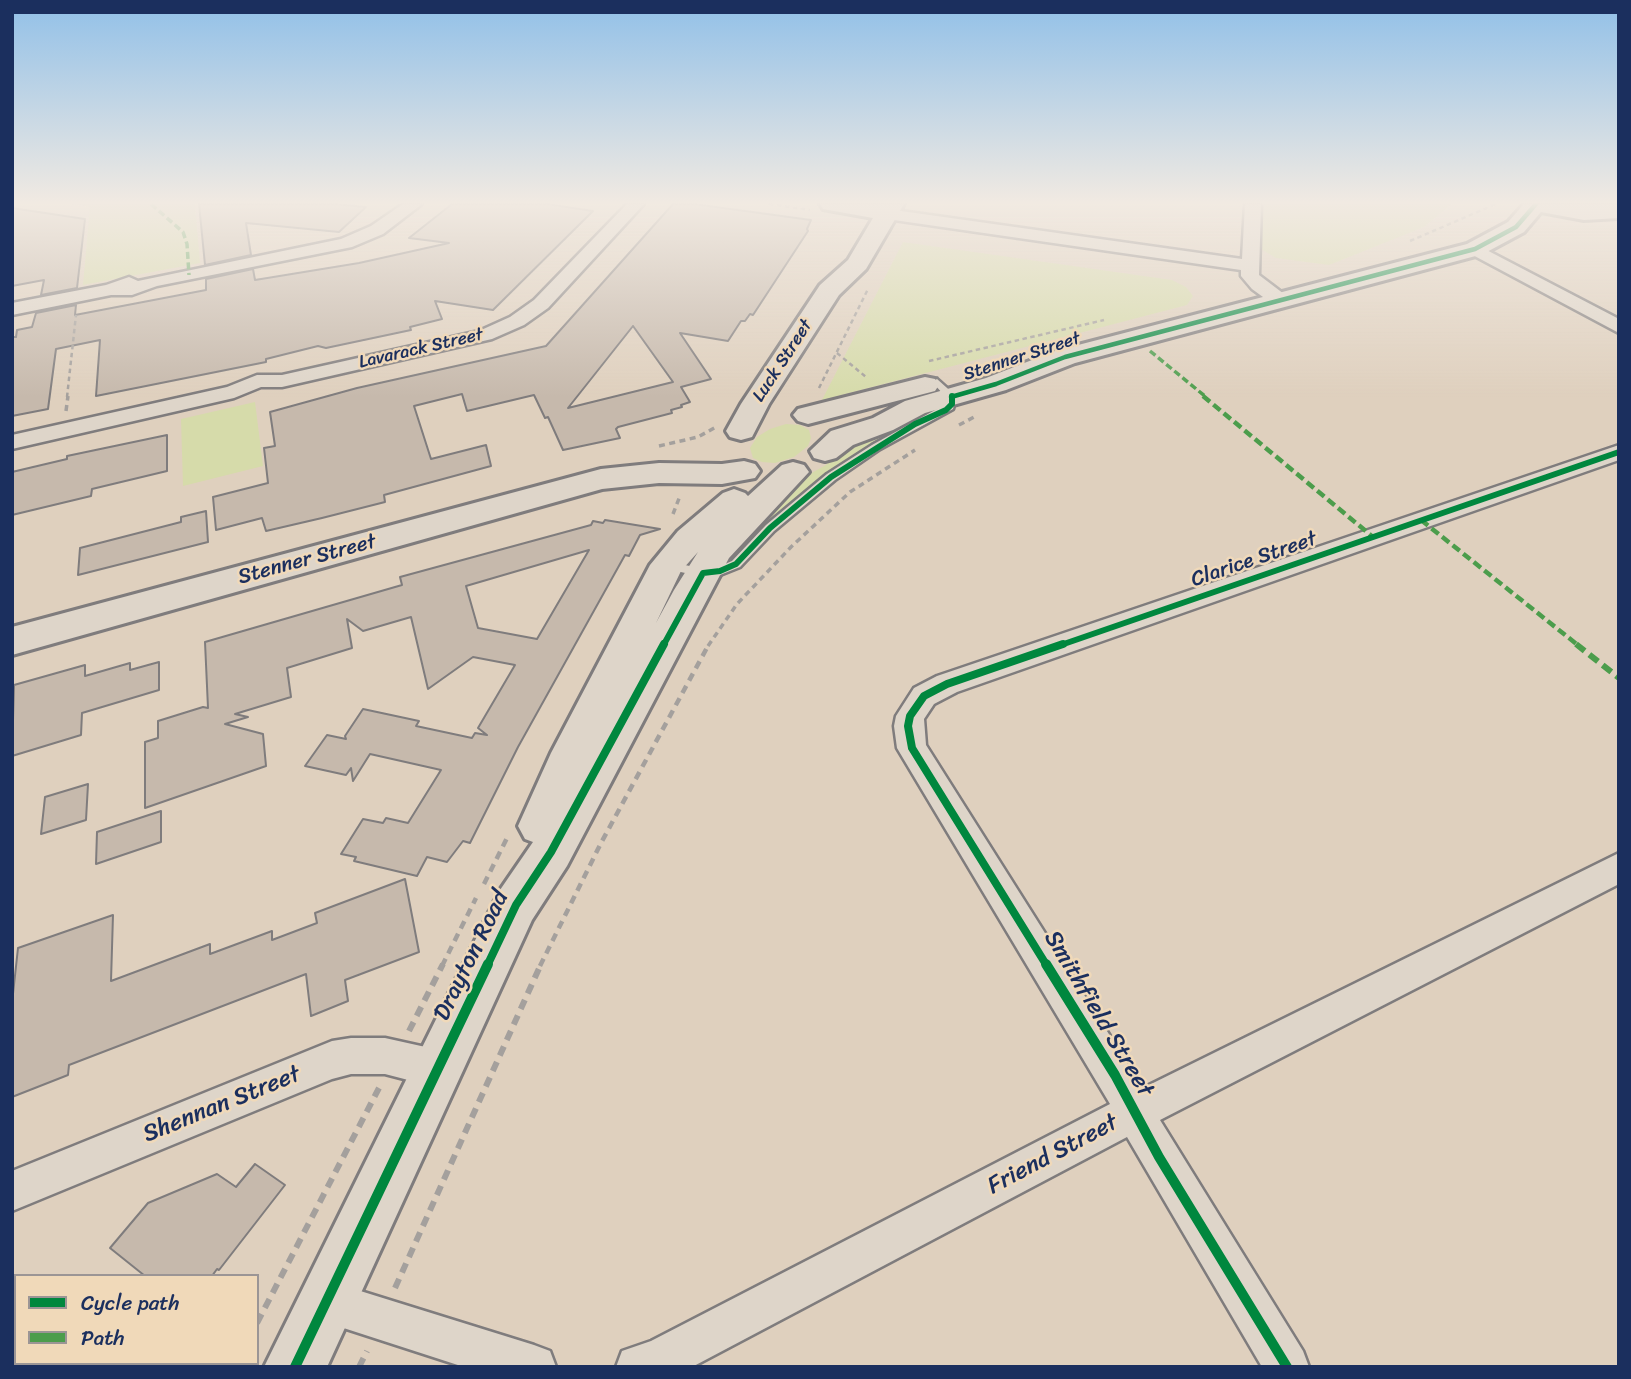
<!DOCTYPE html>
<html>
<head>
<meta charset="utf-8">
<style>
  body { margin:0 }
  #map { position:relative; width:1631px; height:1379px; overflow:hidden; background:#dfd0be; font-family:Sriracha,sans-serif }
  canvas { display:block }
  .frame { position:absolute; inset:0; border:14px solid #1b2f5e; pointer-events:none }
  .legend { position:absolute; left:14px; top:1274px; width:245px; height:91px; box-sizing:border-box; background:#f0d9b9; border:2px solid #9b9595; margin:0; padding:9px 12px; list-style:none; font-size:21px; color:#1b2f5e }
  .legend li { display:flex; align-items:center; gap:14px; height:35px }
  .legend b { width:35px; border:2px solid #9b9595 }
</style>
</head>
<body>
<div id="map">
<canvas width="1631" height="1379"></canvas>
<div class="frame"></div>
<ul class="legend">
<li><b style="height:9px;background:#00873e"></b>Cycle path</li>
<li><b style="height:9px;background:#4c9d4c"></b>Path</li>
</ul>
</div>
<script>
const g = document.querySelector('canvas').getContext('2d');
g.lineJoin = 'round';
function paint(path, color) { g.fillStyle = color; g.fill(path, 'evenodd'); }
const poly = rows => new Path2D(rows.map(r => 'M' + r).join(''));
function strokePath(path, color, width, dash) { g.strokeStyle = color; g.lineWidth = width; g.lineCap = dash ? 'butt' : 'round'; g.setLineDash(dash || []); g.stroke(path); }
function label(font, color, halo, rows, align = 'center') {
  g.font = font + ' Sriracha,sans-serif'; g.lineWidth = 5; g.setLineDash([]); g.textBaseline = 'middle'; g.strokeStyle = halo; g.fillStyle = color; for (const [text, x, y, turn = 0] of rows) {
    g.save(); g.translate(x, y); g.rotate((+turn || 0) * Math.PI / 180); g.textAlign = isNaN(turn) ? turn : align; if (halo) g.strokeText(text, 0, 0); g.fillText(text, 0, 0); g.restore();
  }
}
paint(poly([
  [72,204,195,204,200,263,83,285,90,207],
  [1262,204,1452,204,1424,227,1329,265,1276,258,1261,249],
  [903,242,1172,280,1186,287,1193,296,1187,305,822,400],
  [255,402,263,466,183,486,181,419],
  [909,422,826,474,795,499,733,555,726,551,797,481,826,465,839,449],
  [786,424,800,425,809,430,811,438,808,446,794,457,775,463,762,462,753,458,750,448,757,437,770,429]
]), '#d6dbaa');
const building = poly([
  [199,204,334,204,366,207,339,232,246,223,251,255,205,265,199,204],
  [452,204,547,204,593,211,493,310,435,301,442,319,410,327,411,330,326,348,318,346,266,359,266,362,96,396,100,340,56,349,48,409,12,416,12,337,16,337,17,330,32,327,36,313,76,305,75,315,206,290,206,279,253,269,255,280,359,263,449,243,409,238,452,204],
  [673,204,694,204,811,220,807,229,808,231,753,315,750,314,745,321,741,321,728,341,680,333,711,379,681,387,690,402,681,405,682,407,671,410,672,413,618,427,616,429,620,438,563,450,548,417,545,418,534,395,467,411,462,394,414,406,431,459,486,445,491,466,384,495,385,502,322,518,266,531,262,518,216,530,213,497,268,483,264,448,275,446,270,412,357,388,546,346,673,204],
  [633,326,673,382,568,408,633,326],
  [12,208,85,219,77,288,41,295,44,280,12,286,12,208],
  [167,435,167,471,92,489,91,496,12,515,12,472,67,459,67,456,167,435],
  [206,511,208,542,78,575,80,548,181,522,181,517,206,511],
  [605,520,660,529,640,535,629,556,625,555,518,747,470,843,463,841,447,862,427,857,417,876,354,861,356,857,341,854,363,819,383,823,386,818,408,823,441,770,370,754,353,781,351,768,346,775,305,766,327,735,346,739,345,736,363,709,419,721,416,726,472,738,475,733,487,735,478,728,515,665,473,657,428,689,411,617,363,631,347,619,352,648,287,668,291,697,235,714,248,717,225,724,263,734,266,766,145,808,145,742,158,738,158,721,203,707,208,708,205,642,402,585,400,577,591,525,593,521,603,523,605,520],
  [589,550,537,639,478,628,466,586,589,550],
  [159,662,159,690,82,713,81,735,12,756,14,685,85,665,85,676,130,663,130,670,159,662],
  [88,784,86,820,41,834,45,797,88,784],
  [161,811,161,842,96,864,97,832,161,811],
  [405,879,419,952,345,980,348,1001,311,1016,306,974,69,1065,68,1075,12,1097,12,1003,18,948,113,915,111,981,210,944,210,954,272,931,272,940,317,923,315,913,405,879],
  [255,1164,285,1185,219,1270,217,1269,212,1276,145,1276,110,1248,148,1203,217,1174,236,1187,255,1164]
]);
paint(building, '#c6b9ac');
strokePath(building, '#7f7c7d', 2);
const lane = poly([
  [937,379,956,396,953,409,880,449,835,480,774,531,740,567,720,575,703,577,663,568,661,565,667,561,703,569,718,567,732,561,766,525,827,474,872,445,944,405,946,397,932,382,937,379]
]);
const street = poly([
  [403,204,422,204,383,234,352,247,157,286,132,295,111,295,12,315,12,303,106,285,129,277,138,281,341,239,371,226,403,204],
  [627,204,644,204,548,308,524,325,492,339,282,387,261,387,234,398,12,449,12,435,227,387,257,375,282,375,479,331,510,317,534,300,627,204],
  [1245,204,1261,204,1259,275,1288,297,1290,301,1288,305,1274,305,1252,289,1241,276,1241,270,887,219,879,214,887,209,1242,259,1245,204],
  [1475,244,1619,319,1619,333,1469,253,1466,249,1469,245,1475,244],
  [1619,445,1619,460,957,692,934,704,924,719,926,745,1143,1088,1619,853,1619,884,1160,1120,1303,1351,1309,1367,1262,1367,1127,1137,692,1367,616,1367,622,1351,651,1341,1110,1104,897,748,894,726,896,716,914,688,937,676,1619,445],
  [351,1038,385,1038,439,1050,452,1056,458,1069,452,1082,439,1088,385,1074,351,1074,332,1079,12,1211,12,1171,332,1041,351,1038],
  [325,1280,534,1345,550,1351,556,1367,464,1367,325,1322,310,1316,304,1301,310,1286,325,1280]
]);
const secondary = poly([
  [820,204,904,204,866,269,839,295,769,404,752,437,741,440,730,437,726,431,741,404,820,285,848,260,873,218,823,209,820,204],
  [1524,204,1619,204,1619,218,1584,220,1541,212,1524,232,1483,254,1075,363,1006,390,925,413,893,430,853,445,836,458,825,461,814,458,810,451,831,431,873,418,905,401,986,378,1055,351,1467,244,1508,222,1524,204],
  [925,377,935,379,939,385,935,391,808,424,798,421,793,415,798,409,925,377],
  [744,461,755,464,760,471,755,478,722,484,659,483,602,489,12,655,12,627,601,469,659,463,722,464,744,461],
  [793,462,804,465,809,472,729,558,567,866,532,920,327,1367,264,1367,500,890,533,842,525,839,518,826,551,753,650,565,678,531,723,493,734,489,745,493,748,496,782,465,793,462],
  [698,552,674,590,656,623,681,571,698,552]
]);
strokePath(lane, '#7f7c7d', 5);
strokePath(street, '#7f7c7d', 5);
strokePath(secondary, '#7f7c7d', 6);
strokePath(poly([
  [769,204,810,210],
  [1410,241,1496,204],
  [837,353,866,377],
  [929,361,1104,320],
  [819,388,868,289],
  [67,397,76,315]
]), '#a4a09d', 2.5, [4.5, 3.5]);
strokePath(poly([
  [66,411,68,396],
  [959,425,976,416],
  [659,446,698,437,716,427],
  [673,514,680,496],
  [708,646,737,604,791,547,850,492,915,450]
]), '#a4a09d', 3.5, [6, 4.5]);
strokePath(poly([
  [484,884,508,836],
  [442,966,476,898],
  [540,966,601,843,709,644]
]), '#a4a09d', 4.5, [8, 6]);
strokePath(poly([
  [409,1031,443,964],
  [395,1288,541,964],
  [257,1323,379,1088],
  [235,1367,236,1363],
  [359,1367,367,1351]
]), '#a4a09d', 6, [10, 7]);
paint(lane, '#ded5c9');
paint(street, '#ded5c9');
paint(secondary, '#ded5c9');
strokePath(poly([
  [151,204,183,232,187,244,189,275],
  [1150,351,1206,397]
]), '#4c9d4c', 3.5, [7, 3.5]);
strokePath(poly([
  [1203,396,1373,537],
  [1421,520,1579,646]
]), '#4c9d4c', 4.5, [9, 4.5]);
strokePath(poly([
  [1576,644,1619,678]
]), '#4c9d4c', 6, [11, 6]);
strokePath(poly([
  [951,397,996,384,1065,357,1475,249,1516,227,1536,204]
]), '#00873e', 4.5);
strokePath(poly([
  [663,646,703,573,720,571,736,564,770,528,831,477,915,424,946,410,952,404,952,396],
  [1058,646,1619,452]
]), '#00873e', 6);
strokePath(poly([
  [487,966,516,905,551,852,664,644],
  [1047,966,912,748,908,726,910,716,924,696,947,684,1063,644]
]), '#00873e', 8);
strokePath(poly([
  [1046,964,1115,1075,1159,1157,1287,1367],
  [295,1367,488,964]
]), '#00873e', 10);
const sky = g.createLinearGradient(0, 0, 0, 397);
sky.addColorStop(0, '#91c0e8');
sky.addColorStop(0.51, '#f1eae2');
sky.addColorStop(1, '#f1eae200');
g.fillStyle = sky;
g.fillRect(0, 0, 1631, 397);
label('18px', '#1b2f5e', '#f0d9b9', [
  ["Lavarack Street",421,349,-13],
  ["Stenner Street",1022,357,-18],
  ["Luck Street",783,361,-57]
]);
label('21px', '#1b2f5e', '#f0d9b9', [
  ["Stenner Street",307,560,-15],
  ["Clarice Street",1254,560,-19]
]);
label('24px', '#1b2f5e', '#f0d9b9', [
  ["Drayton Road",472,956,-64],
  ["Smithfield Street",1098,1014,59],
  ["Shennan Street",222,1105,-22],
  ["Friend Street",1053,1155,-28]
]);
</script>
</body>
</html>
